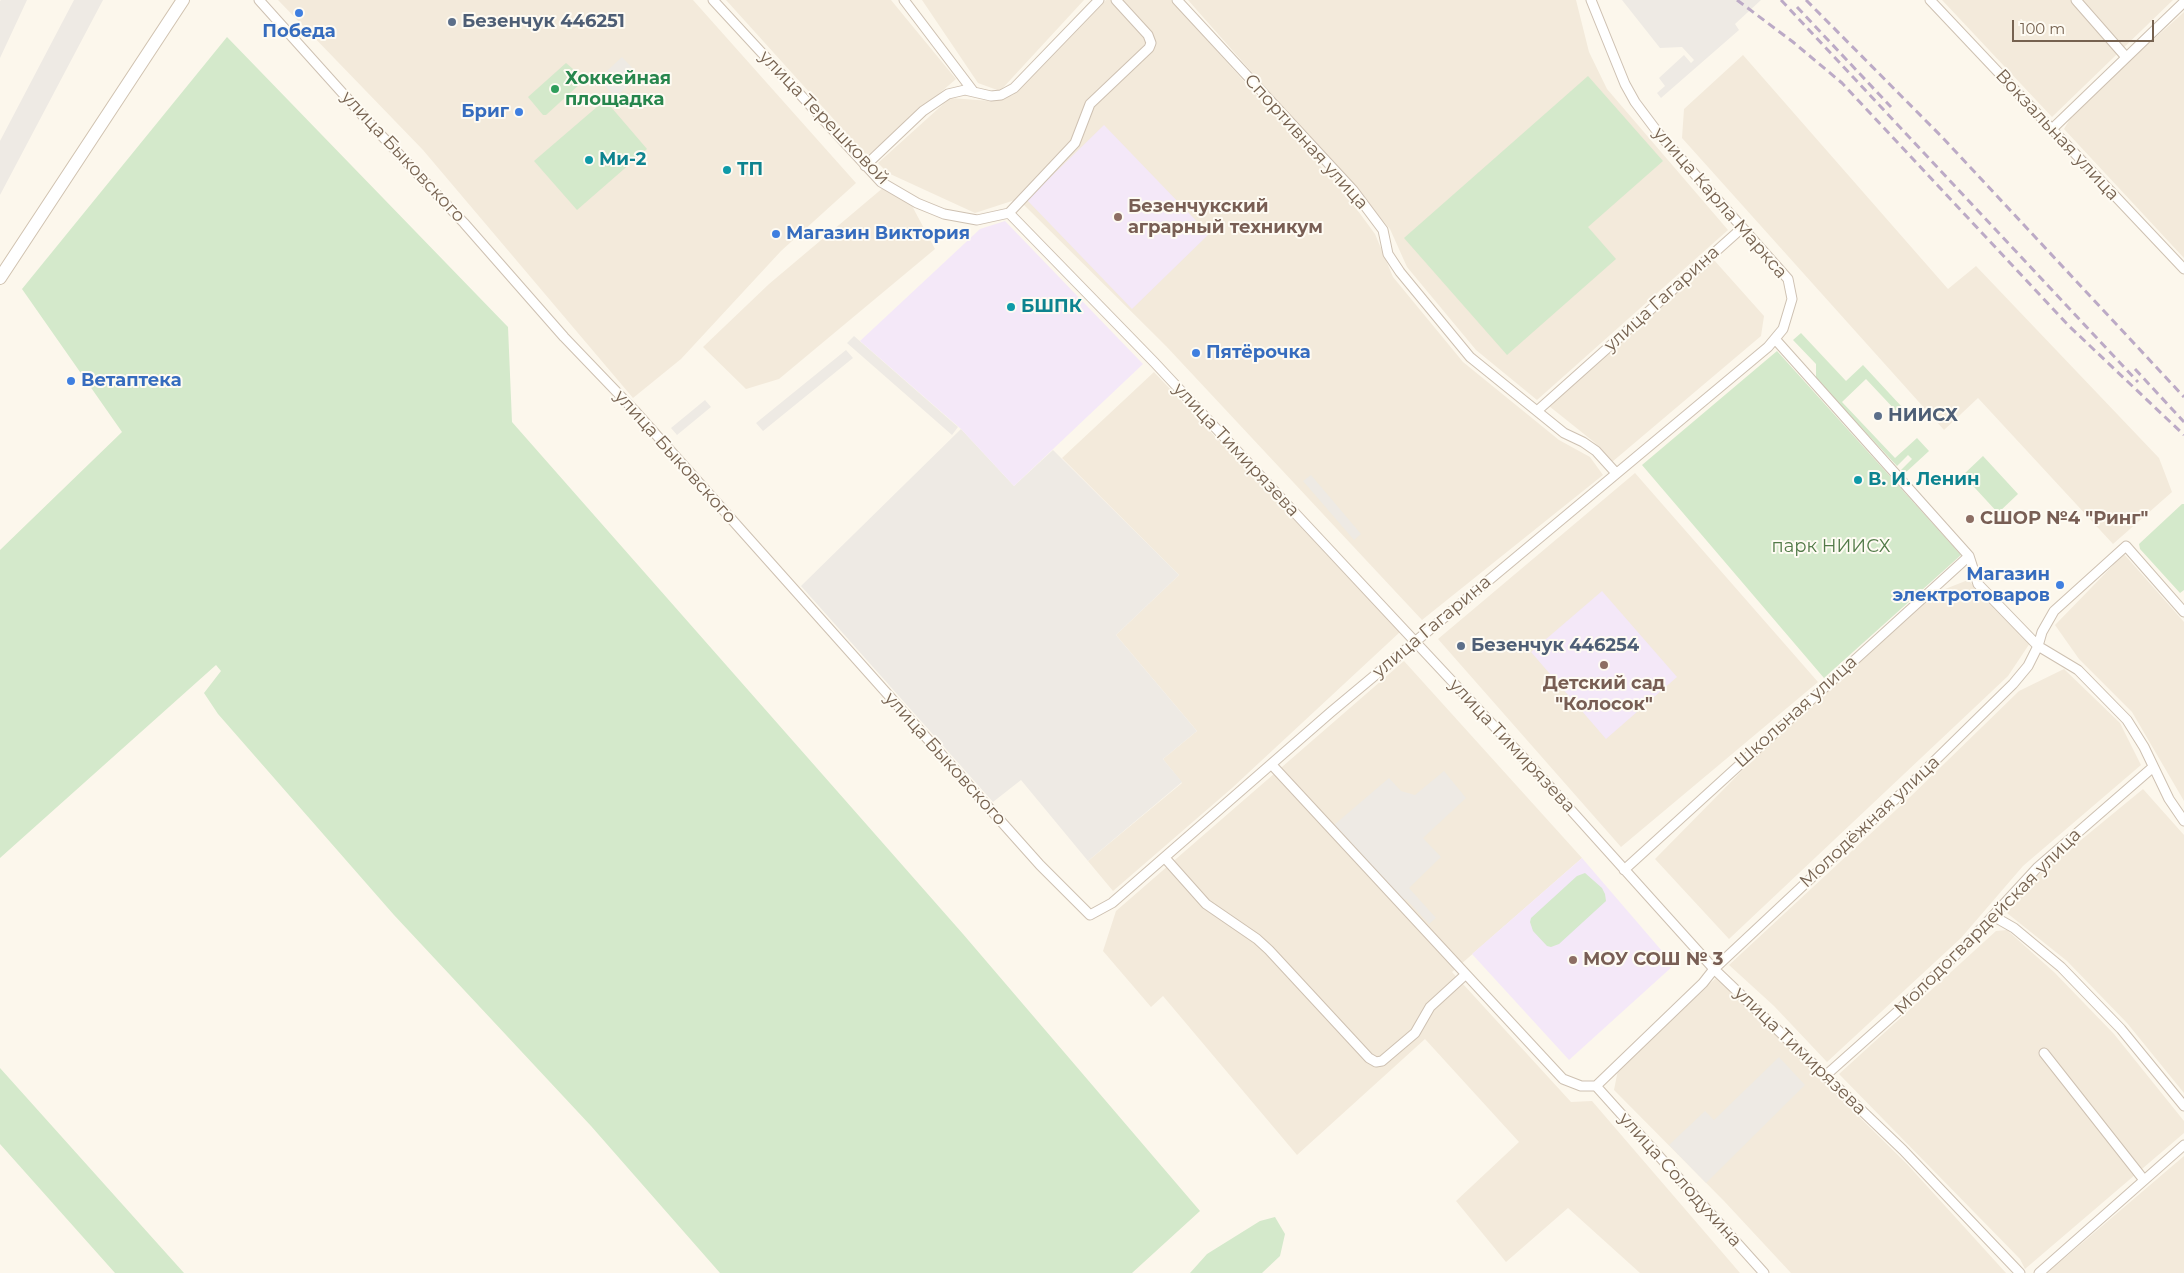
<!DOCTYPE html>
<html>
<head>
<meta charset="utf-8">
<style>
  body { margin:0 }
  #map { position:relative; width:2184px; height:1273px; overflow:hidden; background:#fcf7ec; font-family:Montserrat,sans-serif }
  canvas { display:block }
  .scale { position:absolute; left:2012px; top:20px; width:142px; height:22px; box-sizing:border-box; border:2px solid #766250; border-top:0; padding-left:6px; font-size:15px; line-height:18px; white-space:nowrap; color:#766250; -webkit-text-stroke:4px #fefbf3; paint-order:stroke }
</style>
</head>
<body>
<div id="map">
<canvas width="2184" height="1273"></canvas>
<div class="scale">100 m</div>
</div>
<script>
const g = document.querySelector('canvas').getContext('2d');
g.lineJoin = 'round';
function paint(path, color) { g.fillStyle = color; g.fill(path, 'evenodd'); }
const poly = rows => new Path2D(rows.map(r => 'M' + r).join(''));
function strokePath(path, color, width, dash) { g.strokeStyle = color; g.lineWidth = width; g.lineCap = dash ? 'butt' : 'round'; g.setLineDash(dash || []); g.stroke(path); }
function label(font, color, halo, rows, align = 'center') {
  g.font = font + ' Montserrat,sans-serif'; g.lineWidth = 4; g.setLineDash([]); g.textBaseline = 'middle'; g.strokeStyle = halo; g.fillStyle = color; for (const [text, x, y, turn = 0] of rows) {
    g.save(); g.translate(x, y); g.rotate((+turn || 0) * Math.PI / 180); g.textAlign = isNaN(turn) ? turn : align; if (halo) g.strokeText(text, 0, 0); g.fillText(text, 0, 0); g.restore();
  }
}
paint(poly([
  [278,0,693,0,856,183,781,251,681,359,633,398,423,150],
  [726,0,891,0,956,79,867,156],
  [922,0,1084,0,1000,91,978,83],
  [1106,0,1171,0,1347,196,1375,234,1393,277,1463,362,1559,440,1590,457,1603,475,1422,620,1166,346,1018,199,975,213,888,173,878,163,950,98,991,101,1013,95],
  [1188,0,1576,0,1589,52,1607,89,1728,230,1537,400,1476,350,1407,267,1390,229],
  [1942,0,2173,0,2052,117],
  [2184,12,2184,258,2064,129,2075,110],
  [1743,55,1948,289,1976,266,2159,458,2172,492,2113,544,1978,398,1944,430,1682,138,1684,109],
  [884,187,911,204,935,249,779,379,746,389,703,347,769,284],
  [1714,260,1764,316,1761,336,1612,462,1594,442,1549,406],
  [1154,372,1400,632,1232,788,1113,891,1088,861,1182,783,1163,759,1197,731,1116,635,1179,575,1062,458],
  [1635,473,1818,682,1621,847,1438,639],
  [2124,554,2184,622,2184,801,2132,712,2079,659,2055,625],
  [1968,580,2030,643,2008,676,1729,939,1655,859,1780,732,1935,593],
  [1404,661,1582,858,1452,972,1571,1102,1592,1101,1740,1273,1640,1273,1568,1208,1506,1262,1456,1201,1519,1142,1425,1039,1297,1155,1163,996,1151,1007,1103,951,1116,911],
  [2064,669,2120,723,2141,765,2023,866,1961,938,1827,1062,1774,1006,1729,965,1910,797,2019,691],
  [2143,789,2184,835,2184,1093,2127,1023,2067,961,2007,913,2036,877],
  [2007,930,2055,973,2114,1034,2184,1121,2184,1133,2025,1269,2020,1259,1839,1074,1996,931],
  [1717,977,1907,1164,2006,1273,1791,1273,1724,1201,1614,1090,1618,1070],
  [2184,1156,2184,1273,2047,1273]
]), '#f3eadb');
paint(poly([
  [1,0,27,0,0,58,0,1],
  [74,0,103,0,0,195,0,141],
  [1622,0,1761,0,1735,24,1739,30,1661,98,1657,93,1665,86,1659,78,1684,55,1691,63,1694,60,1682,47,1660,48],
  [622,57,639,75,616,97,598,79],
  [854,336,958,427,952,435,847,343],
  [846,350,853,358,763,431,756,423],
  [705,400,711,407,677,435,671,428],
  [961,429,1014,486,1053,450,1179,575,1116,635,1197,731,1163,759,1182,782,1088,861,1021,780,993,802,801,586],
  [1311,475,1361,534,1354,540,1303,481],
  [1444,771,1466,798,1423,838,1441,857,1409,888,1436,918,1429,924,1406,899,1402,902,1334,825,1389,778,1401,791,1415,795],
  [1779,1057,1805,1085,1706,1183,1669,1145,1705,1111,1714,1120]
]), '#eeeae4');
paint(poly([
  [1104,125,1209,234,1132,309,1027,200],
  [1005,221,1143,364,1014,486,961,429,860,341,980,229],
  [1602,591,1677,677,1606,739,1531,652],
  [1582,858,1674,965,1569,1060,1472,954]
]), '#f4e8f8');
paint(poly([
  [227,37,508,327,512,422,963,934,1200,1211,1132,1273,720,1273,591,1126,394,915,218,714,204,693,221,671,216,665,0,858,0,550,122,432,22,289],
  [566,63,580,75,581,83,546,115,543,115,528,97],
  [1588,76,1663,161,1588,227,1616,259,1507,355,1404,238],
  [605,100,647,149,577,210,534,161],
  [1801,333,1846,381,1863,365,1902,407,1897,412,1866,379,1842,402,1895,458,1917,438,1929,451,1904,474,1901,470,1912,459,1908,455,1897,466,1816,379,1816,364,1793,340],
  [1777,351,1961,555,1824,678,1642,465],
  [1983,456,2018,494,1998,513,1963,475],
  [2182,504,2184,504,2184,590,2180,593,2140,549,2139,544],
  [1585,873,1602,888,1605,894,1606,901,1559,944,1551,947,1547,946,1533,931,1530,922,1531,918,1577,876],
  [0,1068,184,1273,115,1273,0,1144],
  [1275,1217,1285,1234,1280,1256,1262,1273,1190,1273,1207,1254,1260,1221]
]), '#d4e9cb');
const street = poly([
  [259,0,364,117,464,223,564,337,635,411,1040,865,1090,915,1112,903,1331,712,1768,347,1783,329,1792,299,1788,279,1659,134,1635,102,1625,84,1591,0],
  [713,0,881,182,917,203,944,214,977,220,1009,213,1075,143,1090,104,1149,48,1151,43,1148,35,1116,0],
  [904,0,973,91],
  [1177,0,1353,190,1383,230,1388,254,1400,272,1470,357,1564,433,1583,442,1596,451,1616,473],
  [1930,0,2184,269],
  [2076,0,2126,57],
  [2052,129,2184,2],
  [865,166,923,111,948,94,965,90,991,96,1001,95,1014,88,1099,0],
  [1009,213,1154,362,1534,769,1714,969,1903,1150,2020,1273],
  [1775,339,1969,556,1978,584,2038,646,2078,670,2127,720,2144,747,2169,799,2184,821],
  [1537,411,1742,228],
  [1272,765,1563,1079,1581,1086,1596,1086],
  [1165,858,1206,904,1257,939,1269,950,1369,1058,1376,1062,1382,1061,1415,1033,1430,1007,1465,975],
  [1624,870,1969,556],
  [1993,916,2014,928,2061,967,2121,1029,2184,1106],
  [2044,1053,2144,1180],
  [1825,1076,1898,1011,1967,944,2037,868,2152,768],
  [1596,1086,1703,983,1714,969,1904,791,2013,684,2028,666,2038,646,2042,632,2054,611,2126,546,2184,612],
  [1596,1086,1764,1273],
  [2039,1273,2184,1145]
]);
const secondary = poly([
  [0,278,183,0]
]);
strokePath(street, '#cec1b2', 11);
strokePath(secondary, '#d0c2b0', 14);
strokePath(street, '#fff', 9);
strokePath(secondary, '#fff', 12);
strokePath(poly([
  [1737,0,1793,42,1842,83,2069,326,2184,435],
  [1781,0,2138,382],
  [1806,0,1943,138,2184,397],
  [1797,7,1891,107],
  [2135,369,2184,422]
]), '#bcaac6', 3, [8, 5]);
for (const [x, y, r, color] of [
  [299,13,5,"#3f7fe0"],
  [452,22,5,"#5c6f8a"],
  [555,89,5,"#2e9e5b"],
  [519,112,5,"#3f7fe0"],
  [589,160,5,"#0f9aa8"],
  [727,170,5,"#0f9aa8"],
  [1118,217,5,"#8d6e63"],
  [776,234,5,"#3f7fe0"],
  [1011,307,5,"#0f9aa8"],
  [1196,353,5,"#3f7fe0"],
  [71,381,5,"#3f7fe0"],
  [1878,416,5,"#5c6f8a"],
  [1858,480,5,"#0f9aa8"],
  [1970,519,5,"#8d6e63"],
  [2060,585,5,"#3f7fe0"],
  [1461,646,5,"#5c6f8a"],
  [1604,665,5,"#8d6e63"],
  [1573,960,5,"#8d6e63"]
]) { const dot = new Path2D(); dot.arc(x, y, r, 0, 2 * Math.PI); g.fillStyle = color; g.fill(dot); strokePath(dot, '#fefbf3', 2); }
label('bold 18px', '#4e5e75', '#fefbf3', [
  ["Безенчук 446251",462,22],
  ["НИИСХ",1888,416],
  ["Безенчук 446254",1471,646]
], 'left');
label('bold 18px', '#366cbe', '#fefbf3', [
  ["Победа",299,32,"center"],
  ["Бриг",509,112,"right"],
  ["Магазин Виктория",786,234],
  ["Пятёрочка",1206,353],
  ["Ветаптека",81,381],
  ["Магазин",2050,575,"right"],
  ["электротоваров",2050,596,"right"]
], 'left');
label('bold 18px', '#27864d', '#fefbf3', [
  ["Хоккейная",565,79],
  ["площадка",565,100]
], 'left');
label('18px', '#766250', '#fefbf3', [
  ["улица Терешковой",824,118,46],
  ["Вокзальная улица",2057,135,47],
  ["Спортивная улица",1306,142,48],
  ["улица Быковского",403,157,47],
  ["улица Карла Маркса",1720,203,49],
  ["улица Гагарина",1662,299,-42],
  ["улица Тимирязева",1236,450,47],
  ["улица Быковского",675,457,48],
  ["улица Гагарина",1432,627,-40],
  ["Школьная улица",1796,712,-42],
  ["улица Тимирязева",1512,746,47],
  ["улица Быковского",945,759,48],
  ["Молодёжная улица",1870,822,-43],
  ["Молодогвардейская улица",1988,922,-45],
  ["улица Тимирязева",1800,1051,44],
  ["улица Солодухина",1680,1180,48]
]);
label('bold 18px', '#0d838f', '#fefbf3', [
  ["Ми-2",599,160],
  ["ТП",737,170],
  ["БШПК",1021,307],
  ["В. И. Ленин",1868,480]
], 'left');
label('bold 18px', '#785e54', '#fefbf3', [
  ["Безенчукский",1128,207],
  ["аграрный техникум",1128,228],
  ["СШОР №4 \"Ринг\"",1980,519],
  ["Детский сад",1604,684,"center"],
  ["\"Колосок\"",1604,705,"center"],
  ["МОУ СОШ № 3",1583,960]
], 'left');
label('18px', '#527a48', '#fefbf3', [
  ["парк НИИСХ",1831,547]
]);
</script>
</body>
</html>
